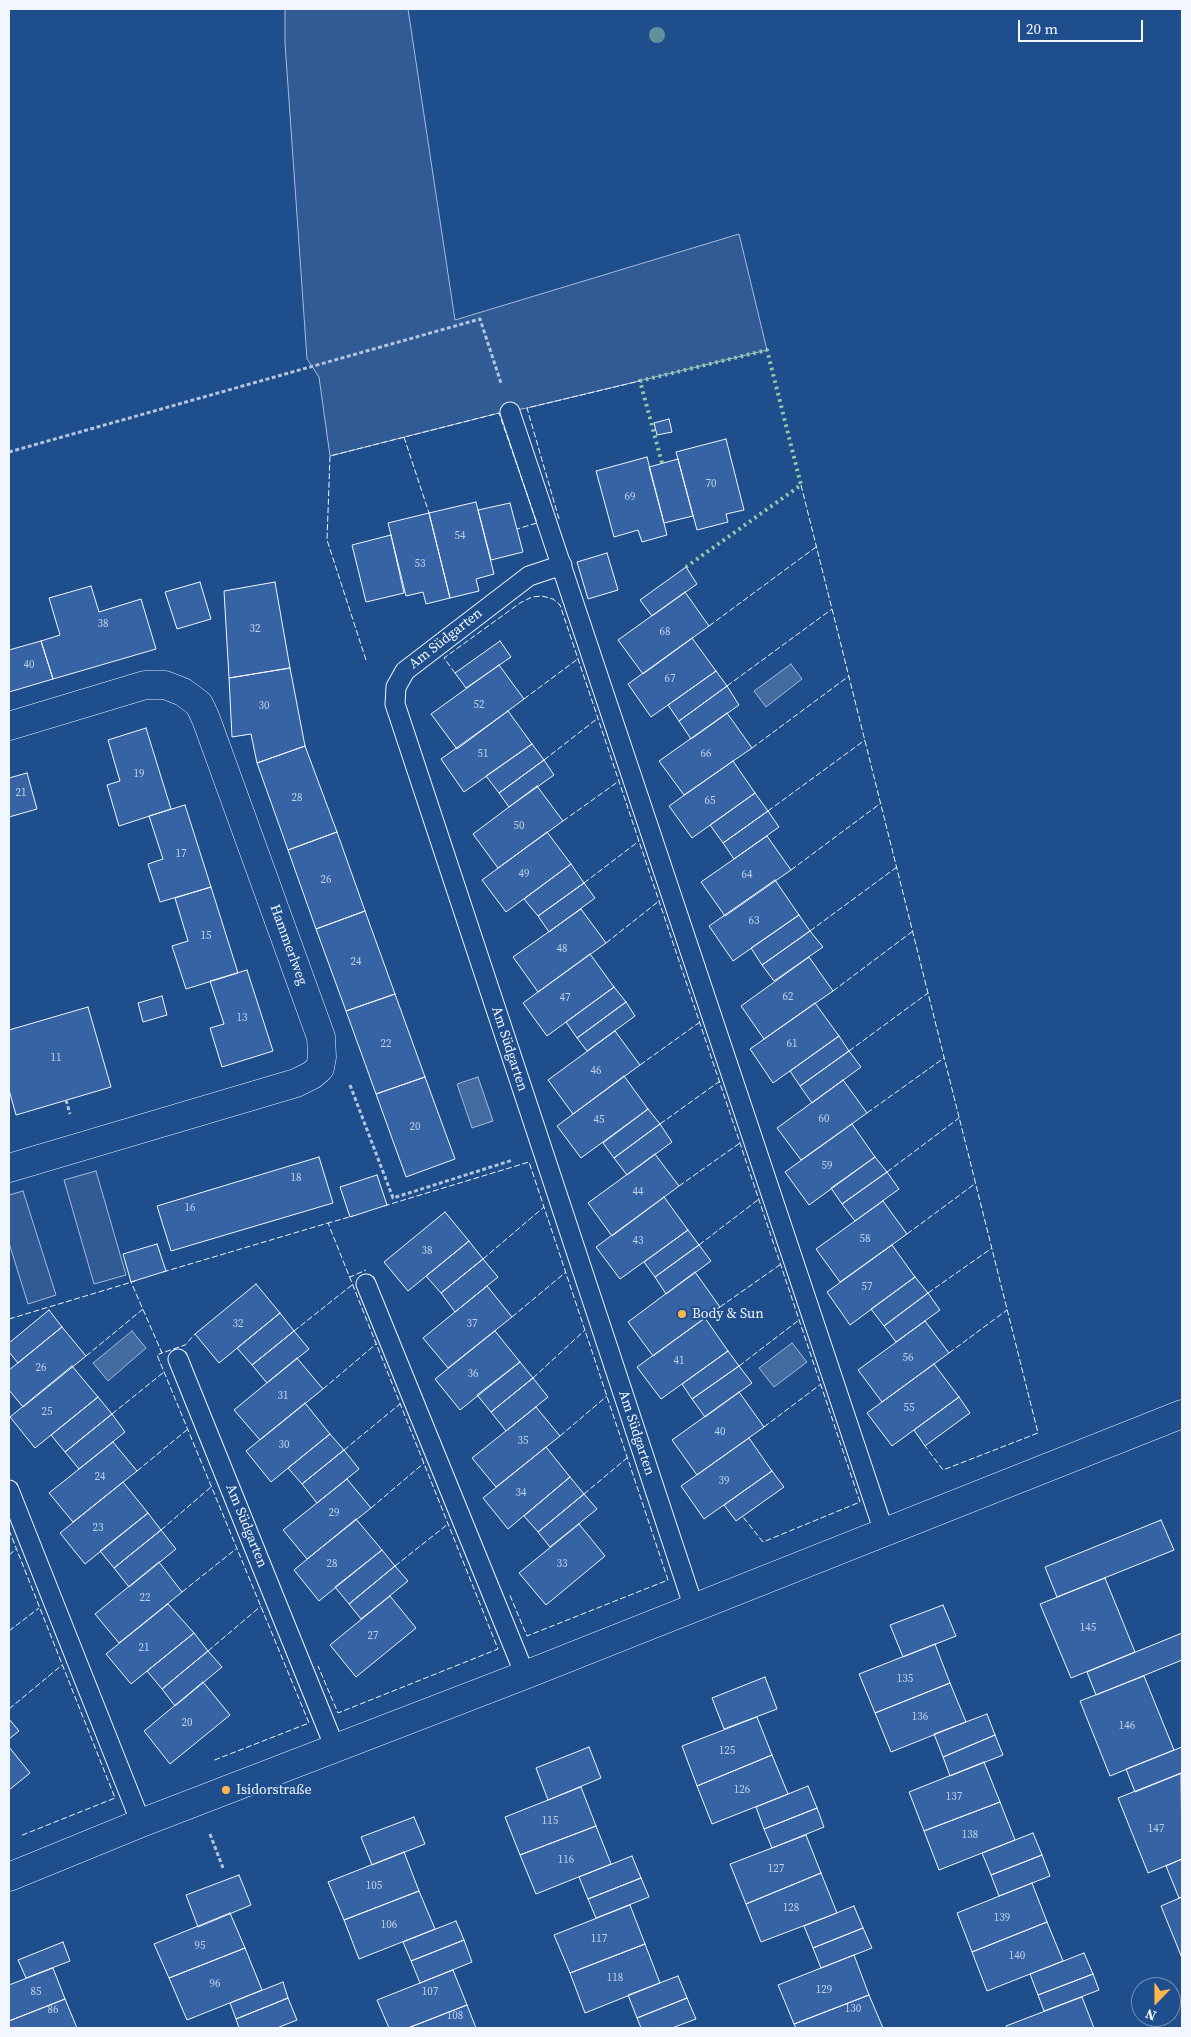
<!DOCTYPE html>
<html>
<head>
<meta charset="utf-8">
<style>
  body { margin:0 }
  #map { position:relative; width:1191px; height:2037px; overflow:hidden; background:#1f4e8c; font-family:"Source Serif 4",serif }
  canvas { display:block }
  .frame { position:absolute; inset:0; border:10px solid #f2f6ff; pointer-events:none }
  .north { position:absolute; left:1131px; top:1977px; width:50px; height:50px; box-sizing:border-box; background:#1f4e8c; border:1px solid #7391ba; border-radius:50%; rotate:202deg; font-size:14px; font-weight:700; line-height:20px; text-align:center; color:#f2f6ff }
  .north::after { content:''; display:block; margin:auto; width:18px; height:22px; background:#ffb74d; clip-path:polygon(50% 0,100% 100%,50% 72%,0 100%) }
  .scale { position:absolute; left:1018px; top:20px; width:125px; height:22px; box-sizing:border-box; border:2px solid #f2f6ff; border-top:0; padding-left:6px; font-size:15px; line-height:18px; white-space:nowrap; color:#f2f6ff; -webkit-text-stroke:4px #1f4e8c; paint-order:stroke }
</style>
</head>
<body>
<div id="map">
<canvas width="1191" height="2037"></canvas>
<div class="frame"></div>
<div class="north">N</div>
<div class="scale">20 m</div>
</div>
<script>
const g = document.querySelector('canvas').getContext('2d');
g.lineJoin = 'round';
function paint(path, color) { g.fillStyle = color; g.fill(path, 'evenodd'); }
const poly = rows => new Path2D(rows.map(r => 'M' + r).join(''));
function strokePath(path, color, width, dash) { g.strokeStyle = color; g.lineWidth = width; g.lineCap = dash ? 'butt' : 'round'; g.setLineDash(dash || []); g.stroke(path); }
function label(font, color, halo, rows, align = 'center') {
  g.font = font + ' "Source Serif 4",serif'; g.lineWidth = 4; g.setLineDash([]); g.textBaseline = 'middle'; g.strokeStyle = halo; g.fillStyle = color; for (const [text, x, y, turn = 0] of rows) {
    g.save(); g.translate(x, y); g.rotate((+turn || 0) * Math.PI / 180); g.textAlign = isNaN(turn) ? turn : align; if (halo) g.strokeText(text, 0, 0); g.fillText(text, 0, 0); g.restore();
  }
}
const built = poly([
  [285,9,408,9,455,320,739,234,767,350,527,408,499,413,330,456,319,377,307,359,285,43,285,9],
  [96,1171,126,1275,94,1284,64,1180,96,1171],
  [23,1191,56,1295,28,1304,9,1243,9,1195,23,1191]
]);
paint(built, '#305b95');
strokePath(built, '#a8bbd7', 1);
const water = poly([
  [791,664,802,679,766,707,754,691,791,664],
  [478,1077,493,1121,472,1128,457,1084,478,1077],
  [132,1331,146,1348,108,1381,93,1363,132,1331],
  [792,1343,807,1362,774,1387,759,1368,792,1343]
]);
paint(water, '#446ba0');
strokePath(water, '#a8bbd7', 1);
const building = poly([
  [669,419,672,432,657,435,654,423,669,419],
  [726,439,744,510,726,514,728,522,697,530,676,452,726,439],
  [647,457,667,535,642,542,638,530,614,537,596,471,647,457],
  [678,459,693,516,664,523,649,467,678,459],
  [476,502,494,574,476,579,479,591,450,598,429,513,476,502],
  [510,503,523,552,491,560,478,510,510,503],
  [429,513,450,598,426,604,423,592,406,596,388,523,429,513],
  [391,535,404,593,366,602,352,545,391,535],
  [607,553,618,590,588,599,577,562,607,553],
  [686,567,697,584,652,616,640,600,686,567],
  [200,582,211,619,177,629,165,592,200,582],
  [275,582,290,668,229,678,224,591,275,582],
  [91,586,99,612,141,599,156,649,53,679,41,641,60,635,49,598,91,586],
  [685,592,709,626,643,674,618,640,685,592],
  [692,638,716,671,651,717,628,684,692,638],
  [41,641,53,679,9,692,9,650,41,641],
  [500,641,511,657,466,688,455,673,500,641],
  [499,665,524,699,457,749,431,714,499,665],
  [290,668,305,746,257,763,251,734,232,737,229,678,290,668],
  [716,671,727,686,679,721,668,705,716,671],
  [727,686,739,705,691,739,679,721,727,686],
  [508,711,532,744,464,792,441,759,508,711],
  [727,713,752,748,684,795,659,761,727,713],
  [146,728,171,809,119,826,107,785,120,781,108,740,146,728],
  [532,744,544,760,499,793,486,776,532,744],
  [305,746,337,832,288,850,257,763,305,746],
  [544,760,554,775,509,807,499,793,544,760],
  [733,761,755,793,692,838,669,806,733,761],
  [27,773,37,809,9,817,9,778,27,773],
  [537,786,563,821,498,868,473,834,537,786],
  [755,793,768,811,723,843,710,825,755,793],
  [185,805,211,887,160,902,148,864,163,859,149,816,185,805],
  [768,811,779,827,734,859,723,843,768,811],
  [337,832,365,911,316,929,288,850,337,832],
  [547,832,571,864,506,912,482,880,547,832],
  [767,836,791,870,725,916,701,882,767,836],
  [571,864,584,883,538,916,524,899,571,864],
  [775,880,799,915,733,961,709,926,775,880],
  [584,883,595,898,549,932,538,916,584,883],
  [211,887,238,973,186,989,172,946,188,941,175,898,211,887],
  [581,909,606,943,538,992,513,957,581,909],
  [365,911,395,994,346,1011,316,929,365,911],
  [799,915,810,931,762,965,751,948,799,915],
  [810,931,823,947,774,981,762,965,810,931],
  [590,954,614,987,547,1036,523,1003,590,954],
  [809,957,833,991,764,1039,741,1006,809,957],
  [247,970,273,1051,222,1067,210,1028,224,1024,210,981,247,970],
  [614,987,626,1002,577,1038,566,1022,614,987],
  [395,994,425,1077,376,1094,346,1011,395,994],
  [162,996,167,1015,143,1022,138,1003,162,996],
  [626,1002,635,1016,587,1051,577,1038,626,1002],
  [815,1003,839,1036,773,1083,750,1049,815,1003],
  [88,1007,111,1087,16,1115,9,1090,9,1030,88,1007],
  [615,1031,640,1065,573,1114,548,1080,615,1031],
  [839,1036,849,1051,800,1086,790,1071,839,1036],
  [849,1051,861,1067,812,1103,800,1086,849,1051],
  [624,1076,648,1109,581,1158,557,1126,624,1076],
  [425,1077,455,1159,406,1177,376,1094,425,1077],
  [843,1080,867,1113,801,1160,777,1128,843,1080],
  [648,1109,660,1124,614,1158,603,1143,648,1109],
  [660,1124,672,1142,627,1175,614,1158,660,1124],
  [852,1124,875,1157,809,1205,785,1172,852,1124],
  [655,1154,679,1186,612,1236,588,1203,655,1154],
  [319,1157,333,1203,171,1251,157,1206,319,1157],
  [875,1157,887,1172,842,1204,831,1188,875,1157],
  [887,1172,899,1189,855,1221,842,1204,887,1172],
  [377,1175,387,1205,350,1217,340,1187,377,1175],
  [664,1197,688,1230,620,1279,596,1247,664,1197],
  [883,1201,907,1234,840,1282,816,1249,883,1201],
  [445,1212,469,1241,408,1291,384,1262,445,1212],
  [688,1230,699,1245,655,1277,644,1262,688,1230],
  [469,1241,483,1259,441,1293,426,1276,469,1241],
  [157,1244,166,1271,131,1282,123,1254,157,1244],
  [699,1245,711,1261,666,1294,655,1277,699,1245],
  [892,1245,915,1277,850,1325,827,1292,892,1245],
  [483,1259,498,1277,455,1312,441,1293,483,1259],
  [695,1272,720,1307,653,1356,628,1322,695,1272],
  [915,1277,928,1293,884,1326,871,1309,915,1277],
  [256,1284,280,1313,219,1363,195,1334,256,1284],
  [487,1286,512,1317,448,1368,423,1338,487,1286],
  [928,1293,940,1310,896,1342,884,1326,928,1293],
  [49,1310,62,1327,18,1363,9,1352,9,1343,49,1310],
  [280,1313,294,1331,252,1365,237,1348,280,1313],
  [705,1318,728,1351,661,1399,637,1367,705,1318],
  [925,1321,949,1353,882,1402,858,1370,925,1321],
  [62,1327,86,1356,23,1407,9,1390,9,1370,62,1327],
  [294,1331,309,1349,267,1383,252,1365,294,1331],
  [495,1331,520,1362,460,1410,435,1379,495,1331],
  [728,1351,739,1366,692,1399,682,1384,728,1351],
  [297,1358,323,1389,260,1440,234,1410,297,1358],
  [520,1362,533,1378,491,1412,477,1395,520,1362],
  [934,1364,959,1397,892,1446,867,1413,934,1364],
  [72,1366,98,1397,35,1448,10,1417,72,1366],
  [739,1366,752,1383,705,1417,692,1399,739,1366],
  [533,1378,548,1397,506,1431,491,1412,533,1378],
  [739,1392,764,1427,697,1475,672,1440,739,1392],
  [98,1397,112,1414,65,1452,51,1435,98,1397],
  [959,1397,970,1413,925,1446,914,1430,959,1397],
  [305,1403,330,1434,271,1482,246,1451,305,1403],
  [536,1407,560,1436,496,1487,472,1458,536,1407],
  [112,1414,125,1432,79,1469,65,1452,112,1414],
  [330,1434,344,1450,302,1484,288,1468,330,1434],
  [749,1438,772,1471,704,1519,681,1486,749,1438],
  [113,1442,137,1471,73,1522,49,1493,113,1442],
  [546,1447,570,1477,508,1529,483,1498,546,1447],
  [344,1450,359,1469,317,1503,302,1484,344,1450],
  [772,1471,784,1487,736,1521,724,1505,772,1471],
  [570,1477,584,1494,538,1532,524,1516,570,1477],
  [347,1479,371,1508,307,1559,283,1530,347,1479],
  [123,1482,148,1513,85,1564,60,1533,123,1482],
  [584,1494,597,1509,550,1547,538,1532,584,1494],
  [148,1513,161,1530,114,1568,100,1551,148,1513],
  [356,1519,382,1550,319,1601,294,1570,356,1519],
  [1161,1520,1174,1550,1057,1597,1045,1567,1161,1520],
  [579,1524,605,1556,546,1605,519,1573,579,1524],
  [161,1530,176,1549,129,1587,114,1568,161,1530],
  [382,1550,395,1566,349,1604,335,1587,382,1550],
  [159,1562,182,1592,119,1643,95,1614,159,1562],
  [395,1566,408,1581,361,1619,349,1604,395,1566],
  [1105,1578,1135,1652,1071,1678,1040,1604,1105,1578],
  [390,1596,416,1628,356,1677,330,1645,390,1596],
  [168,1604,194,1633,131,1684,106,1654,168,1604],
  [943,1605,956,1636,903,1657,890,1625,943,1605],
  [194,1633,208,1651,162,1689,147,1671,194,1633],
  [1182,1633,1182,1660,1096,1695,1087,1672,1182,1633],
  [935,1644,950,1683,875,1713,859,1674,935,1644],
  [208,1651,222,1667,175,1706,162,1689,208,1651],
  [1144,1676,1174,1750,1110,1776,1080,1701,1144,1676],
  [765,1677,777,1709,724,1729,712,1698,765,1677],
  [203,1682,230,1715,170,1764,144,1731,203,1682],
  [950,1683,966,1722,891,1752,875,1713,950,1683],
  [987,1714,995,1735,943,1757,934,1734,987,1714],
  [757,1717,772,1755,697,1786,682,1746,757,1717],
  [9,1719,19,1731,9,1739,9,1719],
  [995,1735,1003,1755,950,1776,943,1757,995,1735],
  [9,1747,30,1773,9,1790,9,1747],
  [589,1747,601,1778,548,1800,536,1768,589,1747],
  [1182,1747,1182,1773,1135,1792,1126,1769,1182,1747],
  [772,1755,788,1794,712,1824,697,1786,772,1755],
  [984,1762,1000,1802,924,1831,909,1792,984,1762],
  [1181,1773,1182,1859,1148,1873,1118,1798,1181,1773],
  [808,1786,817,1808,764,1829,756,1807,808,1786],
  [581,1787,596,1826,520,1855,505,1817,581,1787],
  [1000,1802,1015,1840,939,1870,924,1831,1000,1802],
  [817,1808,824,1827,772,1848,764,1829,817,1808],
  [414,1817,425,1844,372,1865,361,1837,414,1817],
  [596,1826,611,1864,536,1894,520,1855,596,1826],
  [1033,1833,1042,1855,991,1875,982,1853,1033,1833],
  [806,1835,821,1873,746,1904,730,1864,806,1835],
  [404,1852,419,1891,344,1920,328,1882,404,1852],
  [1042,1855,1050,1876,999,1896,991,1875,1042,1855],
  [632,1856,641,1878,588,1899,579,1877,632,1856],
  [1182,1859,1182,1897,1179,1898,1166,1866,1182,1859],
  [821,1873,837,1913,761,1942,746,1904,821,1873],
  [239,1875,251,1905,198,1927,186,1895,239,1875],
  [641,1878,649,1897,596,1918,588,1899,641,1878],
  [1032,1883,1047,1922,972,1952,957,1913,1032,1883],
  [419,1891,435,1929,359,1959,344,1920,419,1891],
  [1182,1897,1182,1958,1161,1906,1182,1897],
  [630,1905,645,1944,570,1973,554,1935,630,1905],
  [854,1906,863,1928,813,1948,804,1926,854,1906],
  [230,1913,245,1948,169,1978,154,1944,230,1913],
  [456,1921,464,1940,411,1961,403,1942,456,1921],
  [1047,1922,1063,1961,987,1991,972,1952,1047,1922],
  [863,1928,872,1948,821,1968,813,1948,863,1928],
  [464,1940,472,1962,420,1983,411,1961,464,1940],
  [63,1942,70,1961,26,1978,18,1960,63,1942],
  [645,1944,660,1983,585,2013,570,1973,645,1944],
  [245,1948,262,1990,187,2020,169,1978,245,1948],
  [1084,1953,1093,1974,1038,1995,1030,1974,1084,1953],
  [854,1955,869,1995,794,2024,778,1985,854,1955],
  [53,1968,65,1999,9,2021,9,1985,53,1968],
  [453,1970,467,2005,408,2028,389,2028,377,2000,453,1970],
  [1093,1974,1099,1990,1044,2011,1038,1995,1093,1974],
  [678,1976,687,1998,637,2018,628,1995,678,1976],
  [283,1982,288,1998,236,2019,230,2003,283,1982],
  [869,1995,883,2028,796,2028,794,2024,869,1995],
  [1082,1997,1094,2028,1007,2028,1006,2026,1082,1997],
  [288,1998,297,2020,277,2028,239,2028,236,2019,288,1998],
  [687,1998,696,2019,672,2028,641,2028,637,2018,687,1998],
  [65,1999,77,2028,9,2028,9,2021,65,1999],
  [467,2005,476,2028,408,2028,467,2005]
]);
paint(building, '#3563a3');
strokePath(building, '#f2f6ff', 1);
const service = poly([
  [510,412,884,1532],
  [562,565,529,576,405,671,396,687,395,704,694,1608],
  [366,1284,525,1675],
  [178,1359,335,1748],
  [9,1490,141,1823]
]);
const minor = poly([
  [9,726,145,685,165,685,183,692,199,704,206,719,321,1037,322,1057,320,1068,312,1075,296,1083,9,1168],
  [9,1877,141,1823,525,1675,1182,1414]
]);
strokePath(service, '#f2f6ff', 21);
strokePath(minor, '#f2f6ff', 29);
strokePath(poly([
  [9,452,480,319,501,383],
  [350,1085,393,1198,513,1160],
  [66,1100,70,1114],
  [210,1834,223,1868]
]), '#b3c4dc', 3, [4, 2.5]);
strokePath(service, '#1f4e8c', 19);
strokePath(minor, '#1f4e8c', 28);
strokePath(poly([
  [662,463,640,381,767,350,801,485,686,567]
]), '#97c8a6', 4, [2.5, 4]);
strokePath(poly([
  [404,437,429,513],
  [801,485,1038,1433,943,1470,925,1446],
  [559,519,527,408,640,381],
  [709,626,816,547],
  [366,660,327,540,330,456,499,413,537,523,517,529],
  [455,673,444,658,520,603,532,597,542,596,553,599,560,605,860,1502,763,1542,743,1517],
  [727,686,832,609],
  [524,699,579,658],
  [752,748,849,676],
  [544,760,598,718],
  [768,811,865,740],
  [563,821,619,781],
  [791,870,881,803],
  [584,883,639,841],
  [810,931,897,867],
  [606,943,659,901],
  [833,991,913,931],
  [849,1051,928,993],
  [640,1065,700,1022],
  [867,1113,944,1058],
  [660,1124,720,1081],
  [887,1172,959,1118],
  [679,1186,740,1143],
  [384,1206,529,1162,668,1580,527,1636,509,1593],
  [329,1224,328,1223,353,1216],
  [907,1234,976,1183],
  [699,1245,759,1199],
  [483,1259,544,1207],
  [163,1272,328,1223,498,1649,338,1713,318,1666],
  [349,1276,350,1277,366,1270],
  [135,1281,131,1282,162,1353,185,1345,195,1334],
  [928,1293,992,1248],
  [720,1307,781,1264],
  [512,1317,566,1272],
  [9,1319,132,1282],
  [294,1331,352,1285],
  [161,1351,162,1353,157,1355,309,1723,212,1761],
  [949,1353,1007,1310],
  [86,1356,143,1309],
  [739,1366,799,1320],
  [533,1378,585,1330],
  [323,1389,376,1344],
  [112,1414,164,1372],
  [764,1427,821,1384],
  [560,1436,607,1396],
  [344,1450,400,1404],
  [137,1471,188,1429],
  [584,1494,627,1458],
  [371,1508,424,1463],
  [9,1530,115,1798,20,1836],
  [161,1530,211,1487],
  [9,1555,16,1549],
  [395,1566,448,1524],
  [182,1592,236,1549],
  [9,1631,39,1608],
  [208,1651,261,1606],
  [9,1709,62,1665]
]), '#f2f6ff', 1, [6, 2.5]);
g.fillStyle = '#61919a';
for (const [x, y] of [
  [657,35]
]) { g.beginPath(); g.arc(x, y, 8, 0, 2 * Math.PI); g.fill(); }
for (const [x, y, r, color] of [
  [682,1314,5,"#ffb74d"],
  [226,1790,5,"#ffb74d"]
]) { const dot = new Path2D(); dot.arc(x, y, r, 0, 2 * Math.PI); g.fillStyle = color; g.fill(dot); strokePath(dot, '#1f4e8c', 2); }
label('11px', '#c3d1e8', null, [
  ["70",711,484],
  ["69",630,497],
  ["54",460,536],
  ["53",420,564],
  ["38",103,624],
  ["32",255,629],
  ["68",665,632],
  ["40",29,665],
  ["67",670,679],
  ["52",479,705],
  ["30",264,706],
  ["51",483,754],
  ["66",706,754],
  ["19",139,774],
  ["21",21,793],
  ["28",297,798],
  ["65",710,801],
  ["50",519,826],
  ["17",181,854],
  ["49",524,874],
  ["64",747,875],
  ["26",326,880],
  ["63",754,921],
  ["15",206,936],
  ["48",562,949],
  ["24",356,962],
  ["62",788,997],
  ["47",565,998],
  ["13",242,1018],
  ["22",386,1044],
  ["61",792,1044],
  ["11",56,1058],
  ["46",596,1071],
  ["60",824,1119],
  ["45",599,1120],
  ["20",415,1127],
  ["59",827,1166],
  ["18",296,1178],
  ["44",638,1192],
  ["16",190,1208],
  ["58",865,1239],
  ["43",638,1241],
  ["38",427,1251],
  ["57",867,1287],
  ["32",238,1324],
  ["37",472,1324],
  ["56",908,1358],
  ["41",679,1361],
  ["26",41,1368],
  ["36",473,1374],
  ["31",283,1396],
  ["55",909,1408],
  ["25",47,1412],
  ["40",720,1432],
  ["35",523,1441],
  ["30",284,1445],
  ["24",100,1477],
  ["39",724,1481],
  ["34",521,1493],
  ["29",334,1513],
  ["23",98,1528],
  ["28",332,1564],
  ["33",562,1564],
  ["22",145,1598],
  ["145",1088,1628],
  ["27",373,1636],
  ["21",144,1648],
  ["135",905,1679],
  ["136",920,1717],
  ["20",187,1723],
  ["146",1127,1726],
  ["125",727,1751],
  ["126",742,1790],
  ["137",954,1797],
  ["115",550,1821],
  ["147",1156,1829],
  ["138",970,1835],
  ["116",566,1860],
  ["127",776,1869],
  ["105",374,1886],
  ["128",791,1908],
  ["139",1002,1918],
  ["106",389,1925],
  ["117",599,1939],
  ["95",200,1946],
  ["140",1017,1956],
  ["118",615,1978],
  ["96",215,1984],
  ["129",824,1990],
  ["85",36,1992],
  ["107",430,1992],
  ["130",853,2009],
  ["86",53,2010],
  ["108",455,2016]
]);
label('14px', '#f2f6ff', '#1f4e8c', [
  ["Am Südgarten",446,639,-38],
  ["Hammerlweg",288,945,70],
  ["Am Südgarten",509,1049,72],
  ["Am Südgarten",636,1433,72],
  ["Am Südgarten",246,1526,68]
]);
label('14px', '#f2f6ff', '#1f4e8c', [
  ["Body & Sun",692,1314],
  ["Isidorstraße",236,1790]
], 'left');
</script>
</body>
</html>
